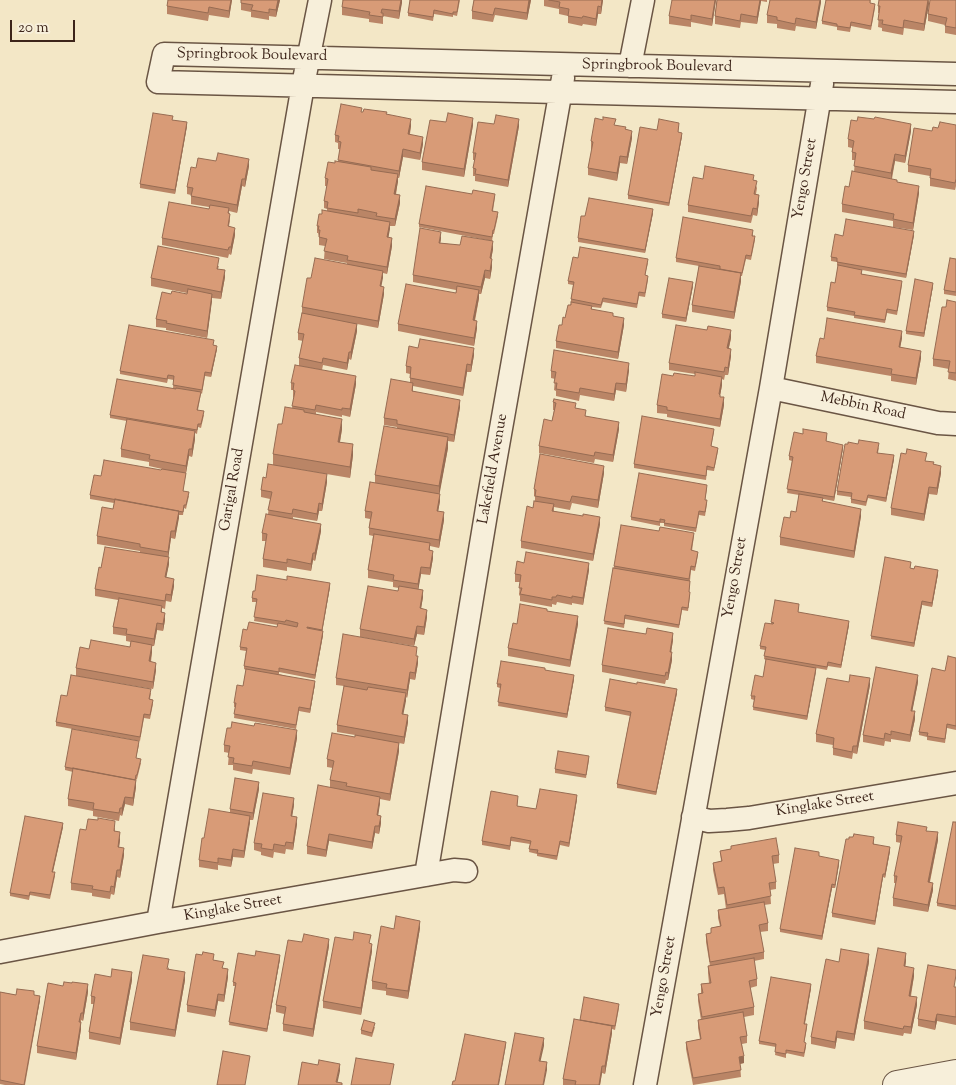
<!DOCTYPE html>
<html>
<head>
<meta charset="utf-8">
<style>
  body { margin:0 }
  #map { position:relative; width:956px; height:1085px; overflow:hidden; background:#f3e7c6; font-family:"Sorts Mill Goudy",serif }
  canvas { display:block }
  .scale { position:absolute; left:10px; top:20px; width:65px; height:22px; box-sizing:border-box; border:2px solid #3c2419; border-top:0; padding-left:6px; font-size:15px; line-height:18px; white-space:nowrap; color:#3c2419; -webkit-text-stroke:4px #f7efda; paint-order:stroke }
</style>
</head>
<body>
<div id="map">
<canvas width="956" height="1085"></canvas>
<div class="scale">20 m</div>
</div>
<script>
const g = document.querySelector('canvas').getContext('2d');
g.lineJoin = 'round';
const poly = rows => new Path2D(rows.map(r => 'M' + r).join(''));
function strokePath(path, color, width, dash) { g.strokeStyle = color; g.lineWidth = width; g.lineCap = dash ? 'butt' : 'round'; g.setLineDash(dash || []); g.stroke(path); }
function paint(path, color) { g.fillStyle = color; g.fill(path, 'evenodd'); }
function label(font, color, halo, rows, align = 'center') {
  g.font = font + ' "Sorts Mill Goudy",serif'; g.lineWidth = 4; g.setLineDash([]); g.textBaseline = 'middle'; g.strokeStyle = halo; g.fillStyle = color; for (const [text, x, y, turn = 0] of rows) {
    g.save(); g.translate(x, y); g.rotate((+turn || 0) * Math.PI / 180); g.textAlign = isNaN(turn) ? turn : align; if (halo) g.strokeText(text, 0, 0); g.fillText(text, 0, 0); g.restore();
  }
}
const minor = poly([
  [630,66,643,0],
  [956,74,164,54,158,82,956,102],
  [771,388,938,423,956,424],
  [693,817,709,821,727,820,749,818,956,783],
  [426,875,488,502,563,78],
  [158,922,303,85,320,0],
  [0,952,158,922,454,870,466,871],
  [645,1085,771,388,822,84]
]);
const tertiary = poly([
  [897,1085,956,1074]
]);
strokePath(minor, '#6a5544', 25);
strokePath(tertiary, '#6a5544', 30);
strokePath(minor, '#f7efda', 22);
strokePath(tertiary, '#f7efda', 28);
paint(poly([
  [232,0,229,18,209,15,208,21,167,14,167,6],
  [241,0,280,0,276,17,269,16,269,20,251,17,251,12,241,10],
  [402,0,399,19,383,16,383,24,369,22,369,19,342,15,342,7],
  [460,0,457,16,453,15,453,17,434,14,433,21,408,16,408,13],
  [474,0,531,0,527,20,495,15,493,22,472,19,472,11],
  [544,0,603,0,601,14,598,14,596,26,583,24,582,26,568,23,568,16,559,14,559,9,544,6],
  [716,0,712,26,691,22,691,27,669,24,669,16],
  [717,0,767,0,767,2,761,1,757,24,741,22,740,28,715,24,715,16],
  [821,0,816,29,796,26,795,31,777,28,777,24,767,23,767,15],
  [871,0,870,3,875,8,871,30,851,26,850,32,837,30,837,27,822,24,822,21],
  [929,0,929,4,924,31,904,28,903,35,882,31,882,28,878,27,879,13,878,13,878,6],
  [956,0,956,35,945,33,945,25,928,21,928,14],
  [362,112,387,114,411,126,410,134,423,144,420,160,403,157,399,178,398,178,396,195,400,203,395,226,390,226,388,238,392,246,387,274,383,273,381,286,384,294,378,328,357,324,357,331,351,360,349,359,347,370,323,365,322,370,299,366,299,358,303,341,298,340,298,333,302,313,302,307,311,278,347,264,347,263,324,259,325,246,319,245,319,237,318,233,317,233,317,226,322,214,327,211,327,209,324,208,324,201,327,186,325,186,325,178,335,163,338,162,340,149,338,149,338,143,335,142,335,135],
  [173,120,187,126,175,194,140,188,140,184],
  [446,122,473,125,464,177,422,170,422,162],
  [494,124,519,126,508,187,475,181,475,176,473,176,473,168,475,160,473,160,473,153],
  [616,125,626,129,632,138,627,164,620,163,617,181,588,175,588,168,592,149,591,149,591,141],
  [956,125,956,186,955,190,930,186,930,176,908,172,908,165,932,131,938,128],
  [679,126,678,132,682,136,669,206,628,199,628,195,657,130],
  [911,131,905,163,895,161,892,179,897,182,919,193,913,230,893,227,893,221,842,212,842,204,849,187,854,172,855,160,852,160,852,148,848,147,848,139],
  [249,166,245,187,242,186,237,213,229,211,230,221,229,226,235,235,231,255,229,254,228,258,162,245,162,238,209,209,209,207,191,204,191,195,187,194,187,187,196,168],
  [703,179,754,180,757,188,756,194,759,202,757,216,753,215,751,223,688,212,688,205],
  [472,194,495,197,493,211,498,216,494,234,493,234,492,241,419,227,419,224],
  [653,213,645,253,578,242,578,238,585,216],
  [753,234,753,236,755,240,751,260,746,259,742,276,741,276,741,281,734,319,692,312,692,305,699,266,676,262,676,258],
  [914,235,906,278,862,270,862,274,902,285,897,315,887,313,885,323,854,318,854,316,827,311,827,307,835,283,838,266,837,265,837,262,831,261,831,257,843,236],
  [441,239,440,243,493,249,491,259,492,267,490,279,485,278,481,294,479,294,479,298,475,321,477,328,474,346,398,331,398,324,456,293,456,290,413,282,413,275],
  [956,259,956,296,944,294,944,290],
  [648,263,645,275,648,280,645,297,639,296,637,308,603,302,601,308,592,307,592,309,613,316,624,325,618,359,556,348,556,341,571,303,571,299,573,285,568,284,568,281],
  [219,266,218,269,225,277,221,299,212,298,207,338,166,330,166,328,156,327,156,319,171,294,187,294,187,293,151,286,151,278],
  [693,286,686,322,662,318,662,314],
  [933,286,924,337,906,334,906,331],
  [956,302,956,381,948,379,949,369,933,366,933,359,946,307],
  [731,338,729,348,731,356,728,375,725,375,724,380,722,379,722,385,720,396,724,405,720,427,667,417,667,414,657,413,657,405,673,376,695,376,695,374,669,370,669,363],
  [902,338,900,347,921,358,916,385,891,381,891,376,816,363,816,356,824,339],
  [214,345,217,349,211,377,205,376,202,394,201,393,198,410,204,415,201,428,198,427,197,434,195,433,195,439,192,457,189,456,186,473,183,491,189,496,186,509,184,508,183,515,179,515,175,539,171,538,168,557,169,564,166,577,174,586,171,602,166,601,165,609,162,608,162,612,165,620,163,631,157,630,154,646,152,646,152,652,151,662,156,670,153,689,76,676,76,668,89,649,130,647,131,642,126,641,126,636,113,634,113,627,118,600,95,596,95,589,101,568,140,552,140,551,97,544,97,536,113,509,114,503,90,499,90,495,101,476,161,470,162,469,149,466,149,462,121,457,121,449,127,421,110,418,110,415,173,388,174,380,168,379,167,383,120,374,120,371],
  [474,355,471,372,467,372,463,396,413,386,413,391,460,407,454,442,448,441,448,448,439,494,440,501,438,511,444,520,439,548,430,546,430,550,433,558,430,575,421,574,418,589,423,597,421,608,427,617,424,635,417,634,414,646,360,637,360,629,398,591,399,588,393,587,393,582,368,578,368,570,373,536,369,535,369,528,370,519,365,518,365,511,375,483,375,475,397,428,397,427,384,425,384,418,410,383,410,374,406,373,406,366],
  [629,370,626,392,616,390,614,401,580,395,579,401,556,396,556,391,554,390,555,379,551,378,551,371],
  [291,383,356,384,350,417,342,415,342,417,316,412,316,414,342,429,340,442,353,455,350,478,291,468,327,482,322,511,319,511,317,521,293,517,293,519,321,531,315,561,313,560,311,571,287,567,287,571,263,567,263,559,266,541,262,541,262,533,268,514,270,499,261,497,261,490,266,478,273,465,273,454,282,424,292,408,294,398,293,397,293,390,291,390],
  [553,402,576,408,586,416,619,429,613,462,595,459,594,463,539,453,539,446,552,421,554,410,553,410],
  [714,432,711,447,718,451,714,471,707,470,706,480,634,468,634,464],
  [827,437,826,442,843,448,834,501,823,499,823,502,861,516,854,558,780,545,780,537,790,518,796,512,799,495,787,493,792,461,789,460,789,456],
  [879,447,878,453,894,459,886,502,868,498,866,506,851,503,851,497,837,495,837,491],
  [926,461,934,464,941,473,937,495,929,494,924,521,891,515,891,508],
  [604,473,598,508,572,503,570,510,554,507,554,511,600,524,593,561,521,548,521,541,535,501,535,497,534,496,534,489],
  [707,489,705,500,707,504,705,516,699,515,696,532,664,526,664,523,660,523,660,526,631,520,631,517],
  [659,531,694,536,692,551,698,555,695,571,691,570,689,592,690,596,688,611,682,610,679,628,625,619,624,628,604,624,614,566],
  [911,568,938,574,932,607,922,605,914,647,871,639,871,636],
  [589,570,583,605,572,603,572,605,557,602,556,605,552,604,552,607,520,601,520,596,519,595,520,582,515,582,515,574],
  [330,587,322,631,323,635,315,679,279,672,279,674,315,684,310,713,299,711,296,729,234,718,235,707,234,707,234,703,243,686,246,670,244,669,244,666,246,651,240,650,240,647,277,627,278,625,254,621,257,602,252,602,252,598],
  [799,607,798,612,849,625,841,668,828,666,827,670,816,668,807,720,753,710,754,700,751,699,751,696,763,677,766,660,764,659,765,650,760,649,760,646,771,624,771,622],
  [547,611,578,624,570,667,508,656,508,648,517,624],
  [673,640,671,652,672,660,668,680,666,680,665,684,602,672,602,665],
  [417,656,418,663,415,680,410,679,407,698,406,697,403,714,408,722,404,744,399,743,399,751,390,801,380,799,378,815,381,823,379,834,375,833,372,849,329,841,326,857,307,854,307,846,330,787,330,780,333,768,327,767,327,759,355,737,355,735,337,732,337,725,344,686,336,685,336,678],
  [956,658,956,730,947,728,945,743,927,740,927,737,919,735,919,732,945,671],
  [545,670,574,679,567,718,498,706,500,688,497,687,497,684],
  [918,682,912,711,915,719,910,742,891,739,891,742,885,741,884,746,863,742,863,735],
  [870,685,857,754,853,753,852,759,833,755,833,745,816,742,816,734],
  [151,693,150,699,153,704,150,719,144,718,140,741,56,726,56,722,67,696],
  [677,693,656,795,617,788,617,784,630,716,605,711,605,707],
  [297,738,290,775,253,769,252,774,233,770,233,765,228,765,229,753,224,752,224,745],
  [139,745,136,758,141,763,137,779,136,780,136,787,133,806,125,804,122,816,120,815,119,821,93,816,93,811,68,806,68,799,73,772,65,770,65,767],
  [589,760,586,778,555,773,555,769],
  [259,789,253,820,250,820,244,858,233,857,231,867,218,865,218,870,199,867,199,860,204,838,230,812,230,809],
  [577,799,569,847,560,845,557,860,537,856,537,854,529,852,530,844,511,841,510,850,482,845,482,841,518,800,517,806,536,809],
  [294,805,292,816,297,824,293,850,286,849,285,854,274,852,273,858,261,855,261,852,254,850,254,843],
  [956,822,956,910,937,906,937,903],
  [63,827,53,872,55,876,50,899,30,895,29,900,10,896,10,893],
  [115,828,115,831,120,840,119,847,124,855,120,878,117,877,114,895,111,894,110,899,92,896,92,893,71,890,71,883,86,830],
  [927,831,938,840,930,882,933,890,928,912,893,906,893,898,896,883,894,883,894,876,901,843,896,842,896,835],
  [874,841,874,844,890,851,885,878,883,877,875,925,832,917,832,913],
  [731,846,779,855,779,863,773,864,776,882,776,889,770,890,771,904,764,905,768,923,768,931,760,932,764,952,764,959,754,961,757,979,757,986,750,988,754,1007,754,1015,744,1017,747,1036,747,1043,742,1044,744,1063,740,1064,741,1077,693,1085,686,1049,686,1042,700,1039,698,1028,698,1020,701,1020,698,1001,698,994,701,994,701,984,709,983,708,973,708,966,710,966,706,942,706,934,711,933,711,928,720,926,718,918,718,910,726,909,724,894,718,895,713,870,713,863,721,861,720,851,731,849],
  [819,856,839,864,835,888,832,888,822,940,780,932,780,929],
  [420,928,408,999,386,995,386,991,372,989,372,981,394,929],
  [371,943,372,951,361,1015,323,1008,323,1001],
  [329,946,313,1037,283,1031,283,1024,284,1014,276,1012,276,1005],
  [280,959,267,1032,229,1025,235,986,233,986,233,982],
  [214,960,224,969,228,977,224,1002,218,1001,215,1017,187,1012,187,1005],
  [906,961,905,967,914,976,911,996,917,1005,911,1034,904,1033,903,1036,864,1029,864,1021],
  [869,962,854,1041,837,1038,835,1049,811,1044,811,1037],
  [169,967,169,969,185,980,175,1037,130,1030,130,1022],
  [132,980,120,1045,89,1039,89,1032,94,1004,91,1004,91,996],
  [955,987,956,987,956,1025,937,1021,935,1030,918,1026,918,1019],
  [811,988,805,1024,807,1028,804,1043,806,1047,804,1057,786,1053,786,1058,775,1055,776,1047,759,1044,759,1041],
  [0,992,16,995,34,995,40,1000,25,1085,5,1085,0,1084],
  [88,992,83,1021,81,1020,81,1029,76,1060,37,1053,37,1046],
  [619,1008,615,1030,612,1029,612,1033,605,1074,602,1073,600,1085,563,1085,563,1079,580,1020],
  [375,1027,372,1037,361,1034,361,1030]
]), '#ba8566');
paint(poly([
  [231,0,232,0,229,18,229,11],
  [278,0,280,0,276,17,276,10],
  [401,0,402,0,402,3,399,19,399,11],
  [529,0,531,0,527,20,527,13],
  [602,0,603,0,601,14,601,7],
  [715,0,716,0,712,26,712,19],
  [760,0,761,0,761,1,757,24,757,17],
  [820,0,821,0,821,3,816,29,816,22],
  [928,0,929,4,924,31,924,24],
  [598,6,598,14,596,26,596,19],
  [473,118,473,125,464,177,464,169],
  [411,119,411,126,408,141,408,134],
  [519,119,519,126,508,187,508,180],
  [187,122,187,126,175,194,175,190],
  [911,124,911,131,905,163,905,156],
  [632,131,632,138,627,164,627,157],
  [682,133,682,136,669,206,669,203],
  [423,137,423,144,420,160,420,153],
  [403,149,403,157,399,178,399,171],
  [895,154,895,161,891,180,891,173],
  [620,156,620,163,617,181,617,173],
  [249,159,249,166,245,187,245,179],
  [398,174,398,182,394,202,394,194],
  [242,179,242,186,237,213,237,205],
  [919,186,919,193,913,230,913,223],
  [400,195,400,203,395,226,395,219],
  [759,195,759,202,757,216,757,209],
  [653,209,653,213,645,253,645,250],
  [390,222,390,229,387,245,387,237],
  [235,228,235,235,231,255,231,247],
  [914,231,914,235,906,278,906,274],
  [441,232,441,239,439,250,439,243],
  [392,238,392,246,387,274,387,267],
  [493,241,493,249,490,266,490,258],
  [492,259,492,267,490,279,490,271],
  [225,270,225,277,221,299,221,292],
  [485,270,485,278,481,294,481,287],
  [383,271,383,278,380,293,380,286],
  [741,273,741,281,734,319,734,312],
  [693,282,693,286,686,322,686,318],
  [933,283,933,286,924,337,924,333],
  [384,287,384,294,378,328,378,321],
  [479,290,479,298,473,328,473,320],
  [212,294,212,301,207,338,207,331],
  [624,318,624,325,618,359,618,352],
  [477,321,477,328,474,346,474,338],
  [357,324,357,331,351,360,351,352],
  [731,330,731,338,727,355,727,348],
  [902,331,902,338,899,354,899,347],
  [217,346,217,349,211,377,211,373],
  [474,348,474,355,471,372,471,365],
  [731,349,731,356,728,375,728,368],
  [921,351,921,358,916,385,916,378],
  [349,352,349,359,347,370,347,363],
  [629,363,629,370,626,392,626,384],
  [467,364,467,372,463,396,463,388],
  [356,376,356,384,350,417,350,409],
  [722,377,722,385,720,396,719,394],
  [616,383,616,390,614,401,614,394],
  [724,397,724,405,720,427,720,419],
  [460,400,460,407,454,442,454,435],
  [342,419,342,429,338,453,338,442],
  [619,422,619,429,613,462,613,455],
  [195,431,195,439,192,457,192,449],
  [448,437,448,448,439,497,439,486],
  [353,444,353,455,350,478,350,467],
  [843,445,843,448,834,501,834,497],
  [189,449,189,456,186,473,186,466],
  [894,455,894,459,886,502,886,498],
  [604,466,604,473,598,508,598,500],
  [941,466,941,473,937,495,937,488],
  [327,474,327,482,322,511,322,504],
  [929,487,929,494,924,521,924,514],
  [440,494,440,501,437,518,437,511],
  [319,503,319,511,317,521,317,514],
  [861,509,861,516,854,558,854,551],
  [179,511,179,518,175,539,175,531],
  [444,512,444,520,439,548,439,540],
  [600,517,600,524,593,561,593,554],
  [321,524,321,531,315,561,315,553],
  [171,531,171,538,168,560,168,552],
  [433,551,433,558,430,575,430,568],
  [313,553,313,560,311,571,311,564],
  [169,557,169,564,165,584,165,577],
  [589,563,589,570,583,605,583,598],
  [421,567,421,574,418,592,418,584],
  [938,570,938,574,932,607,932,603],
  [174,579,174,586,171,602,171,595],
  [330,583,330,587,322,633,322,630],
  [423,590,423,597,420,615,420,608],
  [922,601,922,605,914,647,914,643],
  [427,610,427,617,424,635,424,627],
  [165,613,165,620,163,631,163,624],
  [578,616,578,624,570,667,570,660],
  [849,621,849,625,841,668,841,665],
  [157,623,157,630,154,646,154,639],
  [417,626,417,634,414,646,414,639],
  [323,631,323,635,315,679,315,675],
  [673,633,673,640,670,659,670,652],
  [152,645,152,652,149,669,149,661],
  [672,652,672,660,668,680,668,673],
  [418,656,418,663,415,680,415,673],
  [156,663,156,670,153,689,153,682],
  [816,668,816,672,807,720,807,716],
  [410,672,410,679,407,698,407,690],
  [574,675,574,679,567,718,567,714],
  [918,675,918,682,911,718,911,711],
  [870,678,870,685,857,754,857,746],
  [315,681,315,684,310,713,310,709],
  [677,689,677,693,656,795,656,792],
  [406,693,406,701,402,721,402,714],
  [915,711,915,719,910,742,910,735],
  [408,715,408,722,404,744,404,737],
  [297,730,297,738,290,775,290,768],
  [399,743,399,751,390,801,390,794],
  [136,780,136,787,133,806,133,798],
  [259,782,259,789,253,820,253,813],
  [577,795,577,799,569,847,569,843],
  [125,797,125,804,122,816,122,808],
  [380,797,380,804,377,822,377,815],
  [294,798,294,805,291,823,291,816],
  [250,816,250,823,244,858,244,851],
  [381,816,381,823,379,834,379,826],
  [297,817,297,824,293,850,293,843],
  [63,823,63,827,52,875,52,872],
  [375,826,375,833,372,849,372,842],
  [120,832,120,840,118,854,118,847],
  [938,832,938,840,928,889,928,882],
  [329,834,329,841,326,857,326,850],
  [890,847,890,851,885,878,885,874],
  [124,848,124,855,120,878,120,870],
  [233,849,233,857,231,867,231,860],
  [839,860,839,864,835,888,835,885],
  [117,870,117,877,114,895,114,887],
  [883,874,883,877,875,925,875,921],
  [933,883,933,890,928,912,928,905],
  [832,884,832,888,822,940,822,936],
  [420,921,420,928,408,999,408,991],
  [329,939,329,946,313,1037,313,1029],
  [372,944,372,951,361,1015,361,1008],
  [906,953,906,961,904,974,904,966],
  [869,954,869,962,854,1041,854,1034],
  [280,955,280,959,267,1032,267,1029],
  [914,968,914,976,909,1003,909,996],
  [228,969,228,977,224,1002,224,995],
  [132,972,132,980,120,1045,120,1038],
  [185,972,185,980,175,1037,175,1030],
  [88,984,88,992,83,1021,83,1013],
  [811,984,811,988,804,1027,804,1024],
  [218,994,218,1001,215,1017,215,1010],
  [40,996,40,1000,24,1085],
  [917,997,917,1005,911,1034,911,1027],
  [937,1014,937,1021,935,1030,935,1022],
  [81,1022,81,1029,76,1060,76,1053],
  [612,1026,612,1033,605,1074,605,1066],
  [837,1031,837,1038,835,1049,835,1042],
  [544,1038,544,1046,539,1068,539,1061],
  [506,1042,506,1045,499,1085,498,1085],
  [744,1056,744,1063,739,1064,739,1057],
  [547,1062,547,1070,544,1085,543,1085],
  [340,1064,340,1071,337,1085,336,1082],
  [602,1066,602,1073,600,1085,599,1085]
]), '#976c53');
const building = poly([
  [168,0,231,0,229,11,209,7,208,13,167,6,168,0],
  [241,0,278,0,276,10,269,9,269,13,251,10,253,5,241,3,241,0],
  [343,0,401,0,399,11,382,9,381,13,383,13,383,17,369,15,370,12,342,7,343,0],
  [410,0,459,0,457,12,453,12,453,14,434,10,433,17,408,13,410,0],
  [474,0,529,0,527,13,495,8,493,15,472,11,474,0],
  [549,0,602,0,601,7,598,6,596,19,583,16,582,18,568,16,569,9,559,7,560,2,549,0],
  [672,0,715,0,712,19,691,15,691,20,669,16,672,0],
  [717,0,760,0,757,17,741,14,740,21,715,16,717,0],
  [770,0,820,0,816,22,796,18,795,24,777,20,777,17,767,15,770,0],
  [826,0,870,0,870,3,875,4,871,26,851,22,850,28,837,26,837,24,822,21,826,0],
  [879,0,928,0,924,24,904,20,903,28,882,24,883,20,878,20,880,6,878,6,879,0],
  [930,0,956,0,956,28,945,26,947,18,928,14,930,0],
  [341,104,362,108,361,112,363,112,364,109,387,112,386,114,411,119,408,134,423,137,420,153,403,149,399,171,338,160,341,142,338,141,339,136,335,135,341,104],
  [153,113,173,116,172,120,187,122,175,190,140,184,153,113],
  [448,113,473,118,464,169,422,162,430,120,446,122,448,113],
  [496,115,519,119,508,180,475,174,476,169,473,168,476,153,473,153,478,122,494,124,496,115],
  [603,117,616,119,614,125,626,127,625,129,632,131,627,157,620,156,617,173,588,168,593,142,591,141,595,118,603,120,603,117],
  [858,117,874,119,875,117,911,124,905,156,895,154,891,173,854,166,856,153,852,152,854,141,848,139,851,120,857,121,858,117],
  [659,119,679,123,678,132,682,133,669,203,628,195,640,127,657,130,659,119],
  [940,122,956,125,956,179,955,183,930,178,931,169,908,165,914,128,932,131,933,127,938,128,940,122],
  [218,153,249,159,245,179,242,179,237,205,191,196,193,188,187,187,191,167,196,168,198,158,216,161,218,153],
  [335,161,371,167,371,170,398,174,394,194,400,195,395,219,376,216,377,213,358,209,358,213,327,208,328,202,324,201,328,179,325,178,328,162,335,163,335,161],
  [705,166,754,175,753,180,757,181,754,194,759,195,757,209,753,208,751,216,688,205,693,177,703,179,705,166],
  [852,171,897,180,897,182,919,186,913,223,893,219,894,214,842,204,845,186,849,187,852,171],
  [426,186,472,194,473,190,495,194,492,211,498,212,494,230,493,230,492,237,419,224,426,186],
  [589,198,653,209,645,250,578,238,581,216,585,216,589,198],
  [169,202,209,209,210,205,229,208,228,213,230,214,228,226,235,228,231,247,229,247,228,250,162,238,169,202],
  [322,210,390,222,387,237,392,238,387,267,347,260,348,256,324,251,327,239,319,237,320,230,318,230,319,226,317,226,319,214,322,214,322,210],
  [683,217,753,230,752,236,755,236,751,256,746,255,742,273,720,269,720,266,676,258,683,217],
  [846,219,914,231,906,274,837,262,837,258,831,257,835,234,843,236,846,219],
  [420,228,441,232,439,243,460,245,462,236,493,241,490,258,492,259,490,271,485,270,481,287,413,275,420,228],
  [158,246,219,258,217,269,225,270,221,292,151,278,158,246],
  [580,247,648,259,645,275,648,276,645,293,639,292,637,304,603,298,601,305,571,299,574,282,568,281,573,257,578,258,580,247],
  [315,258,383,271,380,286,384,287,378,321,302,307,307,278,311,278,315,258],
  [950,258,956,259,956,292,944,290,950,258],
  [838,265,862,270,861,274,902,281,897,311,887,309,885,320,854,315,855,312,827,307,831,282,835,283,838,265],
  [699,266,741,273,734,312,692,305,699,266],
  [669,278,693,282,686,318,662,314,669,278],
  [915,279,933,283,924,333,906,331,915,279],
  [406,284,456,293,457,286,479,290,473,320,477,321,474,338,398,324,406,284],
  [188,289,212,294,207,331,166,323,167,321,156,319,162,292,171,294,172,291,187,294,188,289],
  [947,300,956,302,956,373,948,372,950,361,933,359,942,307,946,307,947,300],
  [571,302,592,306,591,309,613,313,613,316,624,318,618,352,556,341,559,325,562,325,563,317,565,318,568,305,571,305,571,302],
  [302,313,357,324,351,352,349,352,347,363,323,358,322,363,299,358,304,334,298,333,302,313],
  [827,318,902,331,899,347,921,351,916,378,891,374,892,369,816,356,820,338,824,339,827,318],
  [129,325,214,340,213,345,217,346,211,373,205,372,202,390,173,385,174,376,168,375,167,379,120,371,129,325],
  [676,325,707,330,708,326,731,330,727,348,731,349,728,368,725,367,724,372,669,363,676,325],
  [420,339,474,348,471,365,467,364,463,388,410,378,411,367,406,366,409,346,418,348,420,339],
  [554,350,629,363,626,384,616,383,614,394,580,388,579,393,556,389,557,383,554,383,556,372,551,371,554,350],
  [295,365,356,376,350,409,342,408,342,410,316,405,315,410,292,406,295,391,293,390,294,383,291,383,295,365],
  [695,372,722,377,719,394,720,395,720,397,724,397,720,419,667,410,667,407,657,405,662,374,673,376,674,373,695,376,695,372],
  [117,379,176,389,176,388,201,392,197,410,204,411,201,424,198,424,197,430,110,415,117,379],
  [391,379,413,383,412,391,460,400,454,435,397,424,397,420,384,418,391,379],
  [554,399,576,403,575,408,586,410,585,416,619,422,613,455,595,452,594,456,539,446,544,419,552,421,556,403,553,402,554,399],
  [285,407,304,410,304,412,342,419,338,442,353,444,350,467,273,454,278,424,282,424,285,407],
  [642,416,714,429,711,446,718,448,714,468,707,466,706,476,634,464,642,416],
  [127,419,195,431,192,449,189,449,186,466,149,459,150,455,121,449,127,419],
  [384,426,448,437,439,486,375,475,384,426],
  [803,429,827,433,826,441,843,445,834,497,787,489,793,457,789,456,794,432,803,434,803,429],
  [859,440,879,443,877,453,894,455,886,498,868,495,866,502,851,499,852,493,837,491,845,444,848,444,848,442,858,444,859,440],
  [907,449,927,453,925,461,934,462,933,464,941,466,937,488,929,487,924,514,891,508,901,453,906,454,907,449],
  [540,454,604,466,598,500,572,496,570,502,535,496,536,490,534,489,540,454],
  [104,460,161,470,162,469,186,473,183,491,189,492,186,505,184,505,183,512,90,495,94,475,101,476,104,460],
  [268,464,327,474,322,504,319,503,317,514,293,509,292,514,268,510,272,492,261,490,263,477,266,478,268,464],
  [639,473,707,485,705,500,707,500,705,512,699,511,696,528,664,523,665,520,660,519,660,522,631,517,639,473],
  [370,482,440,494,437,511,444,512,439,540,369,528,372,512,365,511,370,482],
  [799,494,823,498,822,501,861,509,854,551,780,537,784,517,790,518,791,511,796,512,799,494],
  [115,499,179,511,175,531,171,531,168,552,140,547,140,544,97,536,102,507,113,509,115,499],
  [534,501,554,504,552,511,583,516,583,514,600,517,593,554,521,541,527,506,533,508,534,501],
  [266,514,321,524,315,553,313,553,311,564,287,559,287,563,263,559,267,534,262,533,266,514],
  [621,525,659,531,660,527,694,533,691,550,698,552,695,567,691,566,689,579,614,566,621,525],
  [374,534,430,543,429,550,433,551,430,568,421,567,418,584,393,580,394,575,368,570,374,534],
  [105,547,169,557,165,577,174,579,171,595,166,594,165,601,95,589,99,567,101,568,105,547],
  [526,552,589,563,583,598,572,596,572,598,557,595,556,597,552,597,552,600,520,594,522,588,519,588,521,575,515,574,517,561,524,563,526,552],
  [885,557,911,562,910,568,914,569,915,566,938,570,932,603,922,601,914,643,871,636,885,557],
  [613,568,690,581,689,592,690,592,688,608,682,607,679,625,625,615,624,624,604,621,613,568],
  [257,575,287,580,287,576,330,583,322,630,307,627,307,628,323,631,315,675,279,668,279,672,244,666,247,648,240,647,243,629,247,630,249,622,277,627,278,623,297,627,298,623,286,620,285,622,254,617,257,599,252,598,253,591,255,591,257,575],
  [368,586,398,591,399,586,423,590,420,608,427,610,424,627,417,626,414,639,360,629,368,586],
  [119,598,162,606,161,612,165,613,163,624,157,623,154,639,126,634,127,629,113,627,119,598],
  [775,600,799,604,798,612,849,621,841,665,828,662,827,667,764,656,766,647,760,646,765,623,773,624,774,623,771,622,775,600],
  [520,604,547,609,547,611,578,616,570,660,508,648,513,623,517,624,520,604],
  [608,628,646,634,647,628,673,633,670,652,672,652,668,673,666,672,665,676,602,665,608,628],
  [343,634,417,647,416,656,418,656,415,673,410,672,407,690,336,678,343,634],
  [91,640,130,647,131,641,152,645,149,661,156,663,153,682,76,668,80,647,89,649,91,640],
  [948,656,956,658,956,726,947,724,945,739,927,736,928,733,919,732,932,668,945,671,948,656],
  [766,659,816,668,807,716,753,707,755,696,751,696,755,675,763,677,766,659],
  [501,661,545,668,545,670,574,675,567,714,498,702,501,684,497,684,501,661],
  [876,667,918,675,911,711,915,711,910,735,891,731,891,735,885,733,884,739,863,735,876,667],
  [246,669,315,681,310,709,299,707,296,725,234,714,236,703,234,703,237,685,243,686,246,669],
  [71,675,151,689,149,699,153,700,150,715,144,714,140,737,56,722,61,695,67,696,71,675],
  [850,675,870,678,857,746,853,746,852,752,833,748,834,738,816,734,827,678,849,682,850,675],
  [610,679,637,684,637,682,677,689,656,792,617,784,631,712,605,707,610,679],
  [344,686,367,690,368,687,406,693,402,714,408,715,404,737,337,725,344,686],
  [232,722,254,726,255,723,297,730,290,768,253,761,252,766,233,763,234,758,228,757,230,746,224,745,227,728,231,728,232,722],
  [72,729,139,741,136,758,141,759,137,775,136,775,135,780,65,767,72,729],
  [332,733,355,737,355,735,399,743,390,794,346,786,347,783,330,780,334,761,327,759,332,733],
  [558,751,589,756,586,775,555,769,558,751],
  [73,768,136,780,133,798,125,797,122,808,120,808,119,813,93,809,94,803,68,799,73,768],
  [235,778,259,782,253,813,230,809,235,778],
  [318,785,380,797,377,815,381,816,379,826,375,826,372,842,329,834,326,850,307,846,318,785],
  [540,789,577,795,569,843,560,841,557,856,537,853,538,850,529,849,531,841,511,837,510,846,482,841,491,791,518,796,517,806,536,809,540,789],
  [263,793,294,798,291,816,297,817,293,843,286,842,285,846,274,844,273,850,261,848,262,844,254,843,263,793],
  [209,809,250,816,244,851,233,849,231,860,218,858,218,863,199,860,202,838,204,838,209,809],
  [25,816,63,823,52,872,55,872,50,895,30,892,29,896,10,893,25,816],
  [98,818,115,821,114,831,120,832,118,847,124,848,120,870,117,870,114,887,111,886,110,892,92,889,93,886,71,883,80,829,86,830,88,819,98,820,98,818],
  [898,822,927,827,926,831,938,832,928,882,933,883,928,905,893,898,897,876,894,876,902,836,896,835,898,822],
  [953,822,956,822,956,906,937,903,953,822],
  [854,834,874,837,873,844,890,847,885,874,883,874,875,921,832,913,846,839,849,839,849,837,853,837,854,834],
  [776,838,779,855,772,856,776,882,769,883,771,896,727,905,724,887,718,888,713,863,722,861,720,851,731,849,731,846,776,838],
  [795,848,819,852,819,856,839,860,835,885,832,884,822,936,780,929,795,848],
  [764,902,768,923,759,925,764,952,710,962,706,934,711,933,711,928,721,926,718,910,764,902],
  [396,916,420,921,408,991,386,988,387,984,372,981,381,926,394,929,396,916],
  [354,932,371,935,369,943,372,944,361,1008,323,1001,335,937,353,940,354,932],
  [304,934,329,939,313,1029,283,1024,286,1007,276,1005,288,940,302,942,304,934],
  [878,948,906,953,904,966,914,968,909,996,917,997,911,1027,904,1026,903,1029,864,1021,878,948],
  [841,949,869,954,854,1034,837,1031,835,1042,811,1037,826,959,839,962,841,949],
  [256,951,280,955,267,1029,229,1022,236,983,233,982,238,953,255,956,256,951],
  [203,952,214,954,213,960,224,962,222,968,228,969,224,995,218,994,215,1010,187,1005,196,954,202,955,203,952],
  [143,955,169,959,167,969,185,972,175,1030,130,1022,143,955],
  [754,958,757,979,749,981,754,1007,702,1017,698,994,703,993,701,984,711,983,708,966,754,958],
  [928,965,956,970,956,975,954,987,956,987,956,1017,937,1014,935,1022,918,1019,928,965],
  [112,969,132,972,120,1038,89,1032,95,997,91,996,95,974,111,977,112,969],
  [771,977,811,984,804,1024,807,1024,804,1042,806,1043,804,1053,786,1050,786,1054,775,1052,776,1044,759,1041,771,977],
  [64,982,72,983,72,982,88,984,83,1013,81,1013,79,1022,81,1022,76,1053,37,1046,48,983,63,986,64,982],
  [17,989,34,991,34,995,40,996,24,1085,0,1080,0,992,16,995,17,989],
  [584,997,619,1004,615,1026,580,1020,584,997],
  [743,1012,747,1036,740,1037,744,1056,739,1057,741,1070,693,1078,686,1042,701,1039,698,1020,743,1012],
  [574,1019,612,1026,605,1066,602,1066,599,1085,575,1085,576,1081,563,1079,574,1019],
  [364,1020,375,1023,372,1033,361,1030,364,1020],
  [515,1033,544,1038,539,1061,547,1062,543,1085,505,1085,515,1033],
  [465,1034,506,1042,498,1085,452,1085,453,1081,455,1081,465,1034],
  [223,1051,250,1056,245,1085,217,1085,223,1051],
  [356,1058,394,1064,390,1085,351,1085,356,1058],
  [319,1060,340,1064,336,1082,342,1083,342,1085,298,1085,302,1062,318,1065,319,1060]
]);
paint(building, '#d89b77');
strokePath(building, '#976c53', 1);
label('15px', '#3c2419', '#f7efda', [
  ["Springbrook Boulevard",252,56,1],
  ["Springbrook Boulevard",657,67,1],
  ["Yengo Street",806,179,-80],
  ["Mebbin Road",863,407,12],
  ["Lakefield Avenue",494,469,-80],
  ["Garigal Road",233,490,-80],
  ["Yengo Street",736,578,-80],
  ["Kinglake Street",825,805,-9],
  ["Kinglake Street",233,909,-10],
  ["Yengo Street",665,977,-80]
]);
</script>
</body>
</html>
